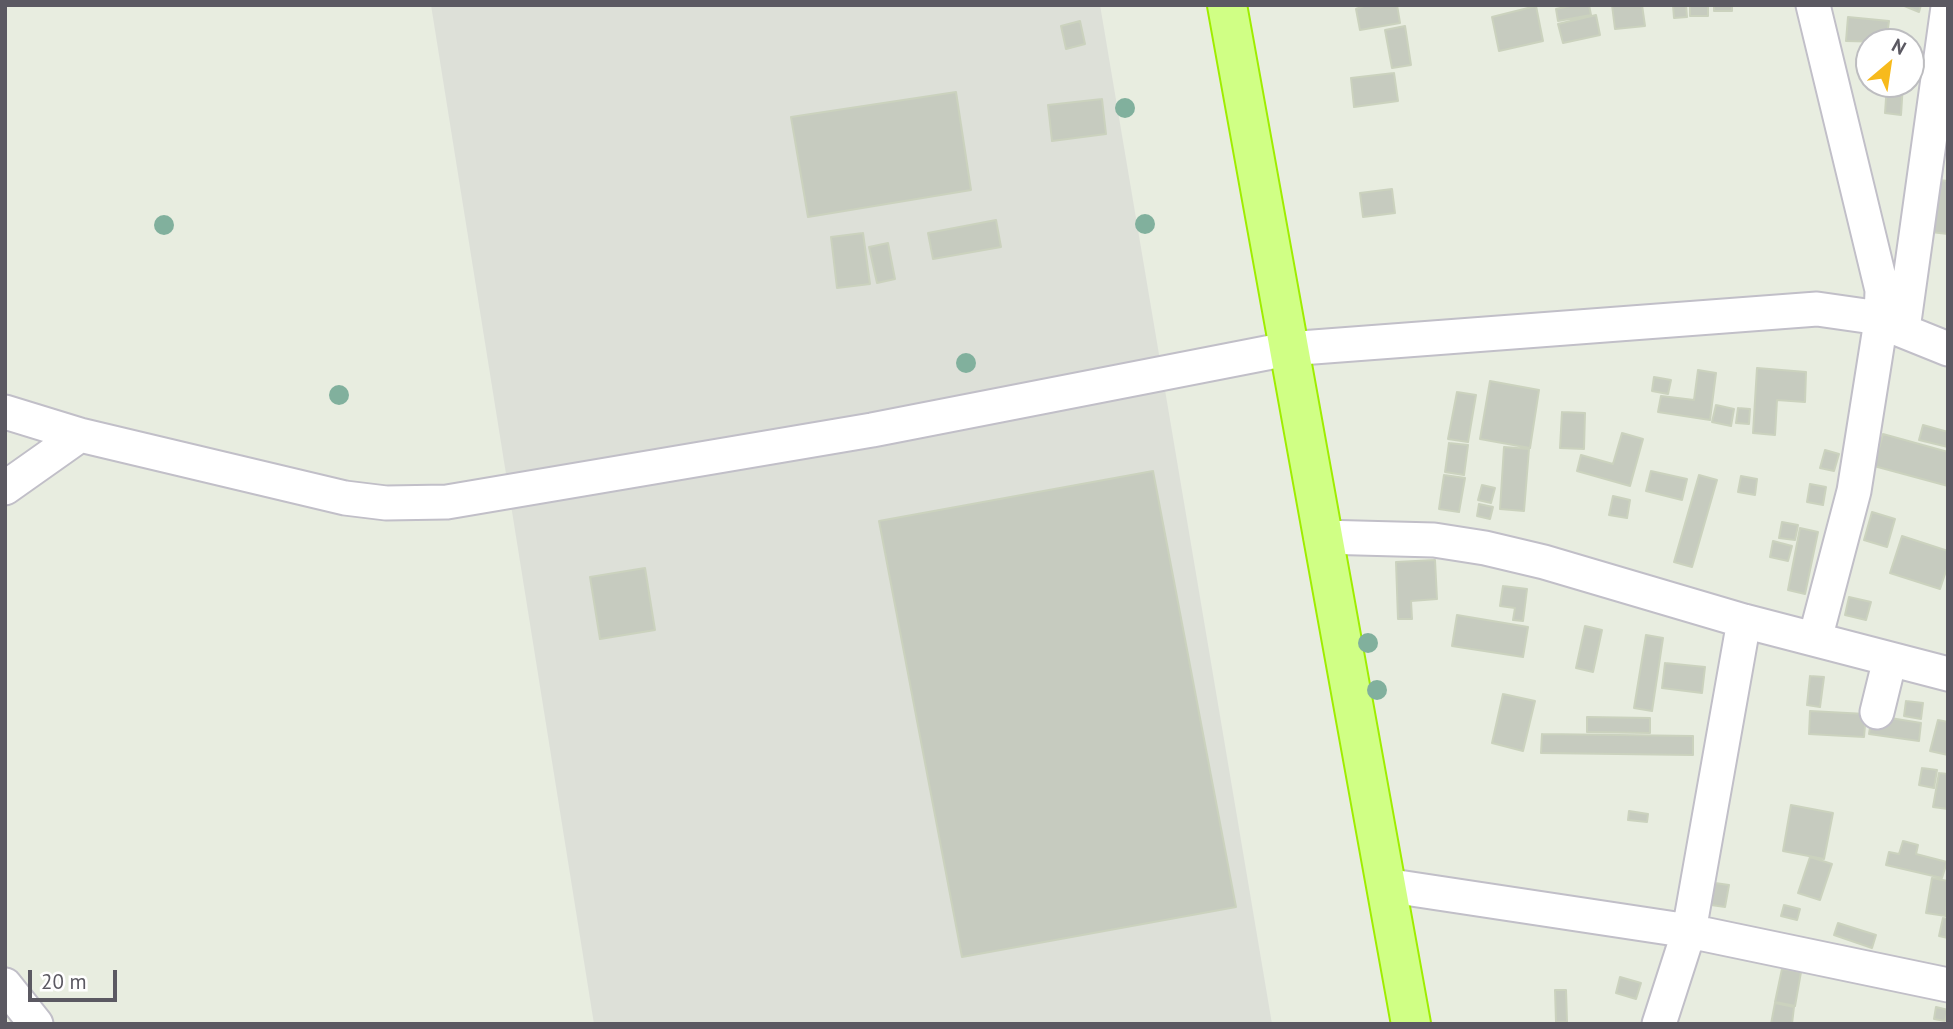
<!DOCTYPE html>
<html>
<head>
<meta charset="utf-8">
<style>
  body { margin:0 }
  #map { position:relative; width:1953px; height:1029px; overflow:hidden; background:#e8ede0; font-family:"PT Sans",sans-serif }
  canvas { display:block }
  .frame { position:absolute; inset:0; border:7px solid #5b5962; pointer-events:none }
  .north { position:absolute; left:1855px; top:28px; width:70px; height:70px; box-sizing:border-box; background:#fff; border:2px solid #bdbdc0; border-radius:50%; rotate:29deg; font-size:19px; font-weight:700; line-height:28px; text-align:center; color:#5b5962 }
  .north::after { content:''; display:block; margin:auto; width:24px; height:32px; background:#f7ba1c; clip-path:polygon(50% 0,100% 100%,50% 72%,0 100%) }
  .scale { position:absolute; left:28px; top:970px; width:89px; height:32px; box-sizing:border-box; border:4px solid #5b5962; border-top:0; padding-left:9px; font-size:21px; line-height:24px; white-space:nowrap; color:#5b5962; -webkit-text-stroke:5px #fff; paint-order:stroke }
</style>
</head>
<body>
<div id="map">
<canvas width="1953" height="1029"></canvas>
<div class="frame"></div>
<div class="north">N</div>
<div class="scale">20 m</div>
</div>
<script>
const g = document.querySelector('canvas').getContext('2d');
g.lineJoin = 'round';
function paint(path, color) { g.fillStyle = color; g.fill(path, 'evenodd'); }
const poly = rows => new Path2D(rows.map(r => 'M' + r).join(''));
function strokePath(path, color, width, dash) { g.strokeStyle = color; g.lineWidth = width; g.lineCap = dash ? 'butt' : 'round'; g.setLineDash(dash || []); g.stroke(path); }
paint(poly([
  [431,5,1100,5,1272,1024,594,1024]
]), '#dde0d8');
const building = poly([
  [1366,5,1397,5,1400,23,1360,30,1356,9,1366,5],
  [1574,5,1589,5,1591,15,1558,21,1556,9,1574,5],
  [1612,5,1642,5,1645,26,1615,29,1612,5],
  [1673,5,1686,5,1687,17,1674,18,1673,5],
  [1690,5,1708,5,1708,16,1690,16,1690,5],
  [1714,5,1732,5,1732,11,1714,11,1714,5],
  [1902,5,1921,5,1919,12,1902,5],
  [1536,6,1543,41,1499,51,1492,17,1536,6],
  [1596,15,1600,35,1563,43,1558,24,1596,15],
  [1848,17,1889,21,1886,42,1846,41,1848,17],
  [1080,21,1085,44,1066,49,1061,26,1080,21],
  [1405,26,1411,65,1392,68,1385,30,1405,26],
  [1394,73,1398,101,1354,107,1351,78,1394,73],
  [1887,84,1903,84,1901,115,1885,113,1887,84],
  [956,92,971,190,808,217,791,117,956,92],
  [1102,99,1106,134,1052,141,1048,105,1102,99],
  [1928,179,1948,181,1948,234,1922,231,1928,179],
  [1392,189,1395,213,1363,217,1360,193,1392,189],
  [996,220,1001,247,933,259,928,233,996,220],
  [863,233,870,284,837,288,831,237,863,233],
  [888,243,895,279,877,283,869,247,888,243],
  [1757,368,1806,372,1805,402,1777,400,1775,435,1753,433,1757,368],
  [1698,370,1716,373,1710,420,1658,412,1661,396,1694,400,1698,370],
  [1654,377,1671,380,1668,394,1652,391,1654,377],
  [1490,381,1539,390,1530,448,1480,439,1490,381],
  [1457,392,1476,395,1468,442,1448,439,1457,392],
  [1716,405,1734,409,1731,426,1712,422,1716,405],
  [1738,408,1750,409,1749,424,1736,423,1738,408],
  [1562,412,1585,413,1584,449,1560,448,1562,412],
  [1923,425,1948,432,1948,447,1919,440,1923,425],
  [1622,433,1643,439,1630,486,1577,471,1581,455,1613,464,1622,433],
  [1883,434,1948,452,1948,486,1874,466,1883,434],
  [1449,443,1468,445,1464,475,1445,472,1449,443],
  [1504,447,1529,449,1524,511,1500,509,1504,447],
  [1825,450,1839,454,1834,471,1820,468,1825,450],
  [1153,471,1236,907,962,957,879,521,1153,471],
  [1651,471,1687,479,1682,500,1646,491,1651,471],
  [1444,475,1465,478,1459,512,1439,509,1444,475],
  [1699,475,1717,480,1692,567,1674,562,1699,475],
  [1741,476,1757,479,1755,495,1738,492,1741,476],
  [1810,484,1826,487,1823,505,1807,502,1810,484],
  [1482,485,1495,488,1491,503,1478,500,1482,485],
  [1613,496,1630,500,1627,518,1609,515,1613,496],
  [1479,504,1493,507,1490,519,1477,516,1479,504],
  [1872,512,1895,519,1887,547,1864,540,1872,512],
  [1782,522,1798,525,1795,540,1779,538,1782,522],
  [1800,528,1818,532,1805,594,1788,590,1800,528],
  [1902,536,1948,551,1948,565,1940,589,1890,573,1902,536],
  [1773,541,1792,546,1788,561,1770,557,1773,541],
  [1435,560,1437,599,1411,601,1412,619,1398,619,1396,562,1435,560],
  [645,568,655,630,600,639,590,577,645,568],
  [1503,586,1527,589,1523,621,1513,620,1515,608,1500,606,1503,586],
  [1849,597,1871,602,1866,620,1845,615,1849,597],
  [1457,615,1528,627,1523,657,1452,646,1457,615],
  [1585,626,1602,630,1593,672,1576,668,1585,626],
  [1646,635,1663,638,1652,711,1634,708,1646,635],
  [1665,663,1705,667,1702,693,1662,688,1665,663],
  [1810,676,1824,677,1820,707,1807,705,1810,676],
  [1503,694,1535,701,1523,751,1492,743,1503,694],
  [1906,701,1923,703,1921,719,1904,716,1906,701],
  [1810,711,1866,714,1864,737,1809,734,1810,711],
  [1872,715,1921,723,1919,741,1869,734,1872,715],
  [1587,717,1650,718,1650,733,1587,732,1587,717],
  [1938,720,1948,722,1948,755,1930,751,1938,720],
  [1542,734,1693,736,1693,755,1541,753,1542,734],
  [1922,768,1937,770,1934,788,1919,785,1922,768],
  [1939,773,1948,774,1948,809,1933,807,1939,773],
  [1791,805,1833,813,1824,859,1783,851,1791,805],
  [1629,811,1648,814,1647,822,1628,820,1629,811],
  [1903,841,1918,845,1916,854,1947,862,1942,878,1886,865,1889,852,1899,854,1903,841],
  [1810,857,1832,864,1820,900,1798,893,1810,857],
  [1932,878,1948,881,1946,916,1926,913,1932,878],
  [1715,883,1729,885,1725,907,1711,905,1715,883],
  [1784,905,1800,909,1797,920,1781,916,1784,905],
  [1943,918,1948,919,1948,938,1939,936,1943,918],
  [1838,923,1876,935,1872,948,1834,935,1838,923],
  [1782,969,1801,972,1795,1006,1775,1002,1782,969],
  [1620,977,1641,983,1636,999,1616,993,1620,977],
  [1555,990,1566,990,1567,1022,1556,1022,1555,990],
  [1775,1003,1794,1007,1792,1024,1771,1024,1775,1003],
  [1936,1007,1948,1010,1945,1021,1934,1019,1936,1007]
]);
paint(building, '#c6cbbf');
strokePath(building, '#cbd2be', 2);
const minor = poly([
  [1813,5,1882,290,1881,321,1854,491,1815,639],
  [1903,329,1948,7],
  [5,412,80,435,345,498,386,503,447,502,872,430,1287,349,1817,309,1866,316,1948,349],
  [5,488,80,435],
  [1321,537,1434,540,1485,548,1544,562,1744,621,1948,674],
  [1877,712,1890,659],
  [1385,885,1689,931,1948,985],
  [5,985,36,1024],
  [1659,1024,1689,931,1744,621]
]);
const highway = poly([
  [1227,5,1411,1024]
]);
strokePath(minor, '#c1bfc8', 37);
strokePath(highway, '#9fed00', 42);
strokePath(minor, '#fff', 33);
strokePath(highway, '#d0ff85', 38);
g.fillStyle = '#81b09d';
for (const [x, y] of [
  [1125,108],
  [1145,224],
  [164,225],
  [966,363],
  [339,395],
  [1368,643],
  [1377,690]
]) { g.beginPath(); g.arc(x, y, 10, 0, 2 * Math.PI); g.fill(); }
</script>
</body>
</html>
